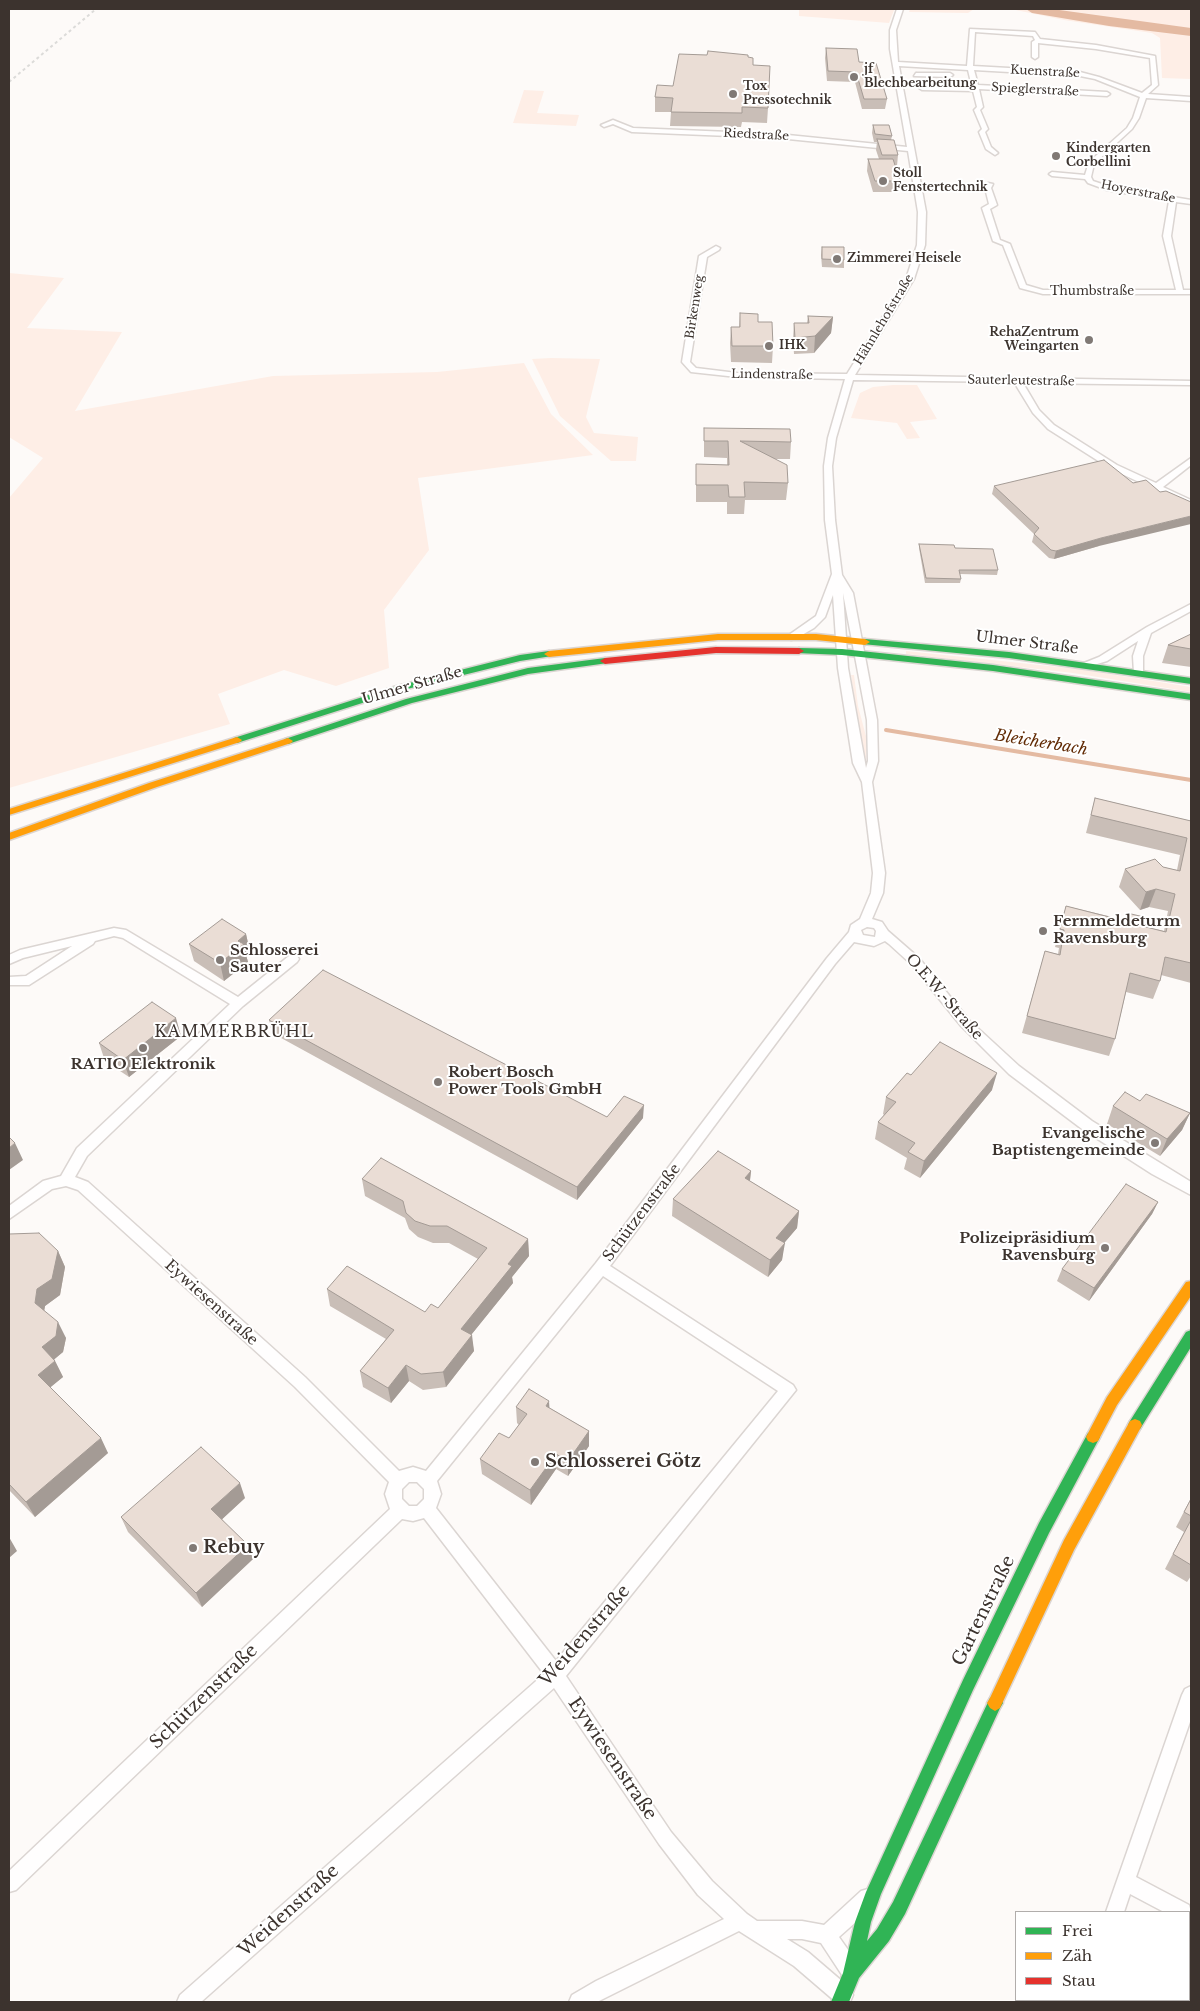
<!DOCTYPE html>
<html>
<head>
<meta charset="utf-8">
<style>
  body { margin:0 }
  #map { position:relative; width:1200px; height:2011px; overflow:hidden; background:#fdfaf8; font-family:"Libre Baskerville",serif }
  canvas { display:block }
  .frame { position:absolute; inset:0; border:10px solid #3c332e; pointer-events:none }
  .legend { position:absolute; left:1015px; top:1911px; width:175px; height:90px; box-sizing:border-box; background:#fff; border:1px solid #b1adab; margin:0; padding:6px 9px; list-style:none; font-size:15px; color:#3c332e }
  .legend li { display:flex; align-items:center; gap:10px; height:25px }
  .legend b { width:25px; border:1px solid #b1adab }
</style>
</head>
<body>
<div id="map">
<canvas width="1200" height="2011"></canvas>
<div class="frame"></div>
<ul class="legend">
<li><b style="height:6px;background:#30b455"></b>Frei</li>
<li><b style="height:6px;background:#ff9f0a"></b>Zäh</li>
<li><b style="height:6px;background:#e5322d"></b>Stau</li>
</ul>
</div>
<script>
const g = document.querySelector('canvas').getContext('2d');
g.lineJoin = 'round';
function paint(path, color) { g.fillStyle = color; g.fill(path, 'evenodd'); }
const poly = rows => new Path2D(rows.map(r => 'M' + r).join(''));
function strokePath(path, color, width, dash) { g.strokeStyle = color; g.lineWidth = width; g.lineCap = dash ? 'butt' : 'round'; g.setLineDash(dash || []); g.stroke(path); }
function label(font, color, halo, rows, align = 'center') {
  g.font = font + ' "Libre Baskerville",serif'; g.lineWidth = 4; g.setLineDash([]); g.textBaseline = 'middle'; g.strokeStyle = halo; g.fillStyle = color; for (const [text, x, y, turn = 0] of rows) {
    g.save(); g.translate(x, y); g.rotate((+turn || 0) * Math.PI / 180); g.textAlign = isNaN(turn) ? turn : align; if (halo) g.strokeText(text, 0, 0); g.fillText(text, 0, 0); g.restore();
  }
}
paint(poly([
  [799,9,891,9,894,10,889,23,799,16],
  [910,9,974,9,968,13,909,12],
  [1011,9,1033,9,1191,33,1191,79,1162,78,1160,38,1152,33,1064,20],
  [1048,9,1191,9,1191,30,1152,26],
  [524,90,544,91,537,113,579,115,576,126,513,123],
  [9,273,64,278,27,328,122,332,75,411,273,376,437,372,524,363,551,414,593,455,418,478,429,550,384,610,389,668,336,686,284,670,218,694,230,724,9,788,9,498,43,458,9,437],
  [551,358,600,359,586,417,594,433,638,437,636,461,611,461,560,416,532,359],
  [893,385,917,385,937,419,910,422,920,438,907,439,897,423,851,418,860,393,873,387],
  [906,651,1078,669,1191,687,1191,692,1073,673,906,654],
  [851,675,854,675,858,706,867,740,866,766,863,762]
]), '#feeee6');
strokePath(poly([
  [886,730,1191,780]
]), '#e4baa2', 4);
paint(poly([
  [1026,9,1052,9,1191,28,1191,36,1109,26,1032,13,1026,9]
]), '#e4baa2');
const street = poly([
  [897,9,903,9,896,30,898,62,967,66,970,29,1035,32,1040,39,1096,45,1155,56,1158,85,1148,94,1191,97,1191,101,1146,98,1139,118,1132,129,1094,164,1091,177,1093,181,1108,186,1191,200,1191,204,1176,202,1171,236,1183,290,1191,290,1191,294,1043,294,1020,288,1003,245,993,241,982,208,989,204,985,188,988,183,993,184,991,188,997,205,990,209,1000,240,1010,244,1026,285,1043,290,1176,290,1163,236,1169,201,1107,190,1088,183,1085,179,1052,176,1049,174,1052,172,1085,175,1089,162,1127,128,1133,118,1140,97,1095,79,1080,76,974,70,978,85,1107,92,1110,94,1107,96,979,89,983,107,980,110,988,129,985,132,991,147,998,153,995,155,986,149,979,132,982,129,974,110,977,107,973,91,922,90,919,88,922,86,972,87,968,70,899,66,926,212,925,245,914,279,855,375,1191,381,1191,385,1023,383,1039,410,1054,425,1117,465,1156,483,1191,458,1191,465,1163,487,1191,500,1191,506,1111,469,1048,429,1033,413,1014,382,853,380,836,438,832,466,835,520,842,575,853,593,877,720,878,761,872,782,885,873,883,893,872,919,882,922,888,931,919,958,969,1020,1019,1066,1092,1121,1191,1182,1191,1195,1152,1174,1082,1129,1009,1074,961,1026,911,964,889,944,885,941,874,946,854,942,835,964,610,1266,793,1385,796,1390,566,1676,671,1832,712,1881,747,1914,757,1921,802,1921,824,1925,861,1891,868,1889,875,1891,877,1898,875,1905,839,1937,858,1964,861,1971,858,1978,851,1981,844,1978,821,1943,802,1939,787,1939,808,1952,850,1988,853,1995,850,2002,836,2002,794,1966,739,1931,597,2002,569,2002,572,1995,596,1981,724,1919,698,1895,659,1844,554,1688,201,2002,177,2002,180,1995,544,1674,424,1518,413,1521,402,1519,16,1890,9,1892,9,1871,390,1509,385,1494,389,1482,295,1387,78,1190,66,1186,52,1189,9,1219,9,1206,43,1181,61,1176,77,1148,230,1004,123,938,114,936,95,941,93,944,29,985,9,985,9,977,26,976,72,946,23,958,9,964,9,955,20,950,114,928,126,930,238,997,289,956,297,956,299,959,297,962,243,1006,87,1156,75,1177,88,1182,305,1377,399,1471,413,1467,426,1471,596,1263,827,958,849,932,851,925,860,919,871,893,873,873,862,782,853,763,838,668,833,595,825,617,814,628,795,639,791,640,786,637,816,616,832,574,825,520,824,466,828,438,845,379,737,377,691,372,682,362,699,256,716,246,720,248,719,250,707,257,690,362,696,368,737,373,847,374,906,279,917,245,918,212,908,151,778,138,632,132,613,124,604,127,601,125,613,120,633,128,778,134,907,147,890,49,890,30,897,9],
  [975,32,1033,36,1035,40,1032,42,1032,57,1035,59,1038,57,1038,43,1096,49,1150,58,1152,85,1142,93,1099,77,1080,72,973,66,975,32],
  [843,593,867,720,868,761,866,768,848,668,843,593],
  [867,927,874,928,876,931,875,937,863,935,861,930,867,927],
  [603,1276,778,1391,556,1661,436,1508,441,1494,437,1481,603,1276],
  [409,1482,417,1482,424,1489,424,1499,417,1506,409,1506,402,1499,402,1489,409,1482],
  [916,73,950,73,953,75,950,77,914,76,916,73],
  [1191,604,1191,611,1151,633,1143,656,1143,675,1135,675,1134,673,1133,656,1138,641,1107,661,1084,668,1079,665,1099,657,1147,627,1191,604],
  [1191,1686,1191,1719,1136,1877,1189,1905,1191,1912,1189,1918,1189,1912,1164,1912,1130,1894,1124,1912,1106,1912,1182,1695,1185,1689,1191,1686],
  [1073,2000,1093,2000,1092,2002,1072,2002,1073,2000]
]);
const fast = poly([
  [865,639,1009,652,1191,678,1191,684,1009,658,862,644,860,642,865,639],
  [799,648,842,649,993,665,1191,694,1191,700,993,671,842,655,796,653,794,651,799,648],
  [549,651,554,654,552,656,520,661,403,690,240,742,237,743,232,740,234,738,397,686,520,655,549,651],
  [605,658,610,661,608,663,528,674,412,703,291,743,288,744,283,741,285,739,406,699,528,668,605,658],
  [1191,1330,1191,1347,1140,1429,1135,1431,1130,1429,1128,1425,1130,1421,1186,1332,1191,1330],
  [1093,1431,1098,1433,1100,1437,1049,1533,973,1690,881,1894,871,1922,867,1941,877,1929,893,1902,990,1698,995,1695,1000,1698,1003,1703,1000,1708,905,1914,889,1941,859,1978,849,2002,831,2002,843,1973,855,1922,866,1892,963,1680,1039,1523,1088,1433,1093,1431]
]);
const slow = poly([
  [718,634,816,634,865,639,870,642,865,645,816,640,718,640,549,657,544,654,549,651,718,634],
  [237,737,242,740,240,742,9,815,9,809,237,737],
  [288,738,293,741,291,743,157,787,9,840,9,833,149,783,288,738],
  [1191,1281,1191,1296,1117,1405,1098,1441,1093,1443,1088,1441,1086,1437,1107,1397,1186,1282,1191,1281],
  [1135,1419,1140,1421,1142,1425,1140,1429,1074,1550,1000,1708,995,1711,990,1708,987,1703,990,1698,1064,1540,1130,1421,1135,1419]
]);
const jam = poly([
  [716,647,799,648,804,651,799,654,716,653,605,664,600,661,605,658,716,647]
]);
strokePath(street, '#dbd5d2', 3);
strokePath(fast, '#dbd5d2', 3);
strokePath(slow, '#dbd5d2', 3);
strokePath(jam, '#dbd5d2', 3);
paint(street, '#fffefe');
paint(fast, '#30b455');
paint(slow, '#ff9f0a');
paint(jam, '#e5322d');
strokePath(poly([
  [9,82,96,9]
]), '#dcdbd9', 2, [3, 3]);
paint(poly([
  [826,48,859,62,887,99,885,109,862,109,855,82,827,81,825,58],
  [748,57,753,65,768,108,767,123,742,122,741,127,670,126,671,112,655,112,655,97,673,86],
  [873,125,892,136,891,140,898,155,897,166,895,166,900,181,898,192,873,192,867,171,868,159,879,159,876,150,877,142,874,142,872,133],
  [822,247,844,260,844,268,822,267,821,255],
  [740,313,773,346,772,363,731,362,730,343,731,327,739,327],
  [808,316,833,317,831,333,814,353,794,354,793,339,794,323,807,323],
  [704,428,791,442,790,459,775,459,788,483,786,500,745,500,744,514,727,514,727,502,696,502,696,464,727,465,727,458,704,457],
  [994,486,1099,546,1054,559,1049,558,1032,542,1034,534,992,494],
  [919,544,955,548,998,570,997,575,960,574,961,579,960,583,925,583,919,548],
  [1191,634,1191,667,1162,663,1168,645],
  [1095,798,1191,821,1191,983,1161,975,1160,981,1153,999,1126,992,1115,1039,1109,1056,1022,1033,1045,951,1058,954,1059,948,1055,947,1066,906,1125,920,1127,913,1142,926,1164,931,1168,911,1149,907,1140,910,1119,887,1125,869,1163,867,1177,870,1180,855,1086,833],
  [246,934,250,952,246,955,248,962,224,981,194,961,189,944],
  [269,1020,607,1117,643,1118,577,1200,272,1033],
  [181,1036,129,1077,105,1061,99,1043],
  [911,1075,992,1090,920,1178,904,1169,907,1158,875,1139,878,1122,884,1115,883,1114,886,1097],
  [1140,1101,1190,1113,1182,1130,1160,1156,1107,1124,1113,1106],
  [751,1171,750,1181,799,1211,797,1228,784,1243,782,1260,768,1277,672,1216,673,1199],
  [362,1179,528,1239,529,1256,512,1277,513,1283,471,1335,474,1351,446,1387,423,1390,409,1381,391,1403,363,1387,360,1371,386,1339,330,1306,327,1289,425,1312,438,1308,478,1259,449,1243,433,1243,418,1237,409,1229,405,1218,365,1196],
  [1158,1202,1152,1214,1089,1301,1057,1281,1062,1269],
  [9,1234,58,1251,65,1267,60,1295,45,1306,44,1310,66,1338,63,1352,54,1359,63,1377,50,1387,108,1453,35,1517,9,1490],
  [516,1407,550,1408,589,1431,589,1446,568,1476,556,1469,531,1505,482,1474,480,1459,509,1438,519,1425,517,1423],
  [245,1498,222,1519,253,1559,202,1607,128,1532,121,1517],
  [1191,1498,1191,1576,1187,1582,1165,1569,1184,1532,1176,1527]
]), '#c9beb7');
paint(poly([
  [833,317,831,333,814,353,815,336],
  [1191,516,1191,524,1099,546,1054,559,1056,551,1101,538],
  [1156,889,1149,907,1140,910,1146,892],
  [246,934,250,952,246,955,248,962,224,981,220,963,238,941],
  [176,1018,181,1036,129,1077,123,1060],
  [997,1073,992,1090,920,1178,924,1161],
  [644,1105,643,1118,577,1200,577,1187],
  [1190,1113,1182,1130,1160,1156,1167,1139],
  [15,1143,23,1160,9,1170,9,1148],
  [751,1171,749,1188,745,1178],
  [1158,1202,1152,1214,1089,1301,1094,1288],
  [799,1211,797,1228,774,1255,776,1238],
  [528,1239,529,1256,512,1277,513,1283,463,1345,461,1329,508,1264],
  [785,1243,782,1260,768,1277,770,1260],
  [58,1251,65,1267,60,1295,45,1306,43,1319,35,1303,37,1289],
  [58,1322,66,1338,63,1352,50,1363,42,1347],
  [472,1335,474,1351,446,1387,443,1372],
  [55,1361,63,1377,46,1391,38,1375],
  [406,1365,409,1381,391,1403,388,1388],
  [549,1401,550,1416,546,1406],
  [589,1431,589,1446,568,1476,568,1461],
  [101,1438,108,1453,35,1517,26,1502],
  [556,1454,556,1469,531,1505,530,1490],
  [240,1483,245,1498,217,1524,211,1509],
  [9,1537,17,1551,9,1558],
  [248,1545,253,1559,202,1607,196,1593]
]), '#a49b95');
const building = poly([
  [826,48,857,49,859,62,876,63,887,99,864,99,856,72,828,71,826,48],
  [708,51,748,55,748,57,753,58,753,65,770,66,768,108,742,107,742,113,671,112,673,98,655,97,657,85,673,86,679,54,707,55,708,51],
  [873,125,889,125,892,136,875,134,873,125],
  [877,139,894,140,898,155,882,155,877,139],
  [868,159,893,159,900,181,875,181,868,159],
  [822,247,844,247,844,260,822,259,822,247],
  [740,313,758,314,758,322,772,322,773,346,732,346,731,327,740,327,740,313],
  [808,316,833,317,815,336,795,338,794,323,809,323,808,316],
  [704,428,790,429,791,442,740,441,787,465,788,483,744,482,745,497,729,497,728,485,696,485,696,464,729,465,728,441,704,441,704,428],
  [1104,460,1133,483,1146,480,1160,492,1166,491,1191,502,1191,516,1101,538,1056,551,1051,550,1034,534,1039,528,994,486,1104,460],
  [919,544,954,545,955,548,993,549,998,570,959,570,961,579,926,578,919,544],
  [1191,634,1191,649,1168,645,1191,634],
  [1095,798,1191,821,1191,963,1165,957,1160,981,1130,973,1115,1039,1027,1016,1045,951,1060,955,1064,930,1060,929,1066,906,1125,921,1127,913,1144,917,1142,926,1166,932,1175,894,1156,889,1146,892,1125,869,1155,859,1163,867,1180,871,1187,838,1091,815,1095,798],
  [222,919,246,934,238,941,244,944,220,963,189,944,222,919],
  [323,970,607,1117,624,1096,644,1105,577,1187,269,1020,323,970],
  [152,1002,176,1018,123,1060,99,1043,152,1002],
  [940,1042,997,1073,924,1161,908,1152,915,1143,878,1122,896,1102,886,1097,907,1073,911,1075,940,1042],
  [1125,1092,1140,1101,1146,1094,1190,1113,1167,1139,1113,1106,1125,1092],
  [9,1137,15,1143,9,1148,9,1137],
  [718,1151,751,1171,745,1178,799,1211,776,1238,785,1243,770,1260,673,1199,718,1151],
  [381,1158,528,1239,508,1264,512,1266,461,1329,472,1335,443,1372,421,1374,406,1365,388,1388,360,1371,394,1330,327,1289,347,1266,425,1312,431,1304,438,1308,487,1248,447,1226,430,1226,415,1221,406,1213,403,1201,362,1179,381,1158],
  [1126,1184,1158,1202,1094,1288,1062,1269,1126,1184],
  [39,1233,58,1251,52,1279,37,1289,35,1303,58,1322,56,1336,42,1347,55,1361,38,1375,101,1438,26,1502,9,1484,9,1234,39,1233],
  [529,1389,549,1401,546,1406,589,1431,568,1461,556,1454,530,1490,480,1459,499,1433,509,1438,527,1414,516,1407,529,1389],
  [201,1447,240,1483,211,1509,248,1545,196,1593,121,1517,201,1447],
  [1191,1499,1191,1516,1184,1512,1191,1499],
  [1191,1520,1191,1565,1173,1554,1191,1520]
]);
paint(building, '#eaddd5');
strokePath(building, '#a49b95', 1);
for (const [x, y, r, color] of [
  [854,77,5,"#807975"],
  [733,94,5,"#807975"],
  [1056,156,5,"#807975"],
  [883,181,5,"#807975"],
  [837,259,5,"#807975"],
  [1089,340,5,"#807975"],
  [769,346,5,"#807975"],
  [1043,931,5,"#807975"],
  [220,960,5,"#807975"],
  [143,1048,5,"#807975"],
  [438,1082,5,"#807975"],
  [1155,1143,5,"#807975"],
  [1105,1248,5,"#807975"],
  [535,1462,5,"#807975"],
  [193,1548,5,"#807975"]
]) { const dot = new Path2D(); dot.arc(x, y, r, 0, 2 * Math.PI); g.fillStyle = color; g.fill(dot); strokePath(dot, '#fff', 2); }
label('bold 12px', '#3c332e', '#fff', [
  ["jf",864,70],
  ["Blechbearbeitung",864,84],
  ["Tox",743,87],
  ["Pressotechnik",743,101],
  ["Kindergarten",1066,149],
  ["Corbellini",1066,163],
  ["Stoll",893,174],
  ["Fenstertechnik",893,188],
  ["Zimmerei Heisele",847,259],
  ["RehaZentrum",1079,333,"right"],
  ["Weingarten",1079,347,"right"],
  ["IHK",779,346]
], 'left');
label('12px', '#3c332e', '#fff', [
  ["Kuenstraße",1045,72,3],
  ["Spieglerstraße",1035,90,3],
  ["Riedstraße",756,135,3],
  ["Hoyerstraße",1138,192,11],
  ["Thumbstraße",1092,292],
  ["Birkenweg",695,307,-81],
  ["Hähnlehofstraße",884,320,-59],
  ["Lindenstraße",772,375,1],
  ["Sauterleutestraße",1021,381,1]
]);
label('15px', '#3c332e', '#fff', [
  ["Ulmer Straße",1027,643,7],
  ["Ulmer Straße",412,686,-16],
  ["O.E.W.-Straße",944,997,49],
  ["Schützenstraße",642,1213,-53],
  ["Eywiesenstraße",211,1303,42]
]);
label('bold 15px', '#3c332e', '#fff', [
  ["Fernmeldeturm",1053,922],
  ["Ravensburg",1053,939],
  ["Schlosserei",230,951],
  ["Sauter",230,968],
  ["RATIO Elektronik",143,1065,"center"],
  ["Robert Bosch",448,1073],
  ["Power Tools GmbH",448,1090],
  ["Evangelische",1145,1134,"right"],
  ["Baptistengemeinde",1145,1151,"right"],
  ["Polizeipräsidium",1095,1239,"right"],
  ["Ravensburg",1095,1256,"right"]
], 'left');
label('italic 16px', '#622b05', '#fff', [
  ["Bleicherbach",1041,743,9]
]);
g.letterSpacing = '1px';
label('16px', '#3c332e', '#fff', [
  ["KAMMERBRÜHL",234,1032]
]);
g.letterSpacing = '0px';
label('bold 18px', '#3c332e', '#fff', [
  ["Schlosserei Götz",545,1462],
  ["Rebuy",203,1548]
], 'left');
label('18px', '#3c332e', '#fff', [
  ["Gartenstraße",984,1611,-64],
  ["Weidenstraße",585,1636,-49],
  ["Schützenstraße",204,1697,-44],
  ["Eywiesenstraße",612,1759,56],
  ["Weidenstraße",289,1911,-42]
]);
</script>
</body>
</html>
